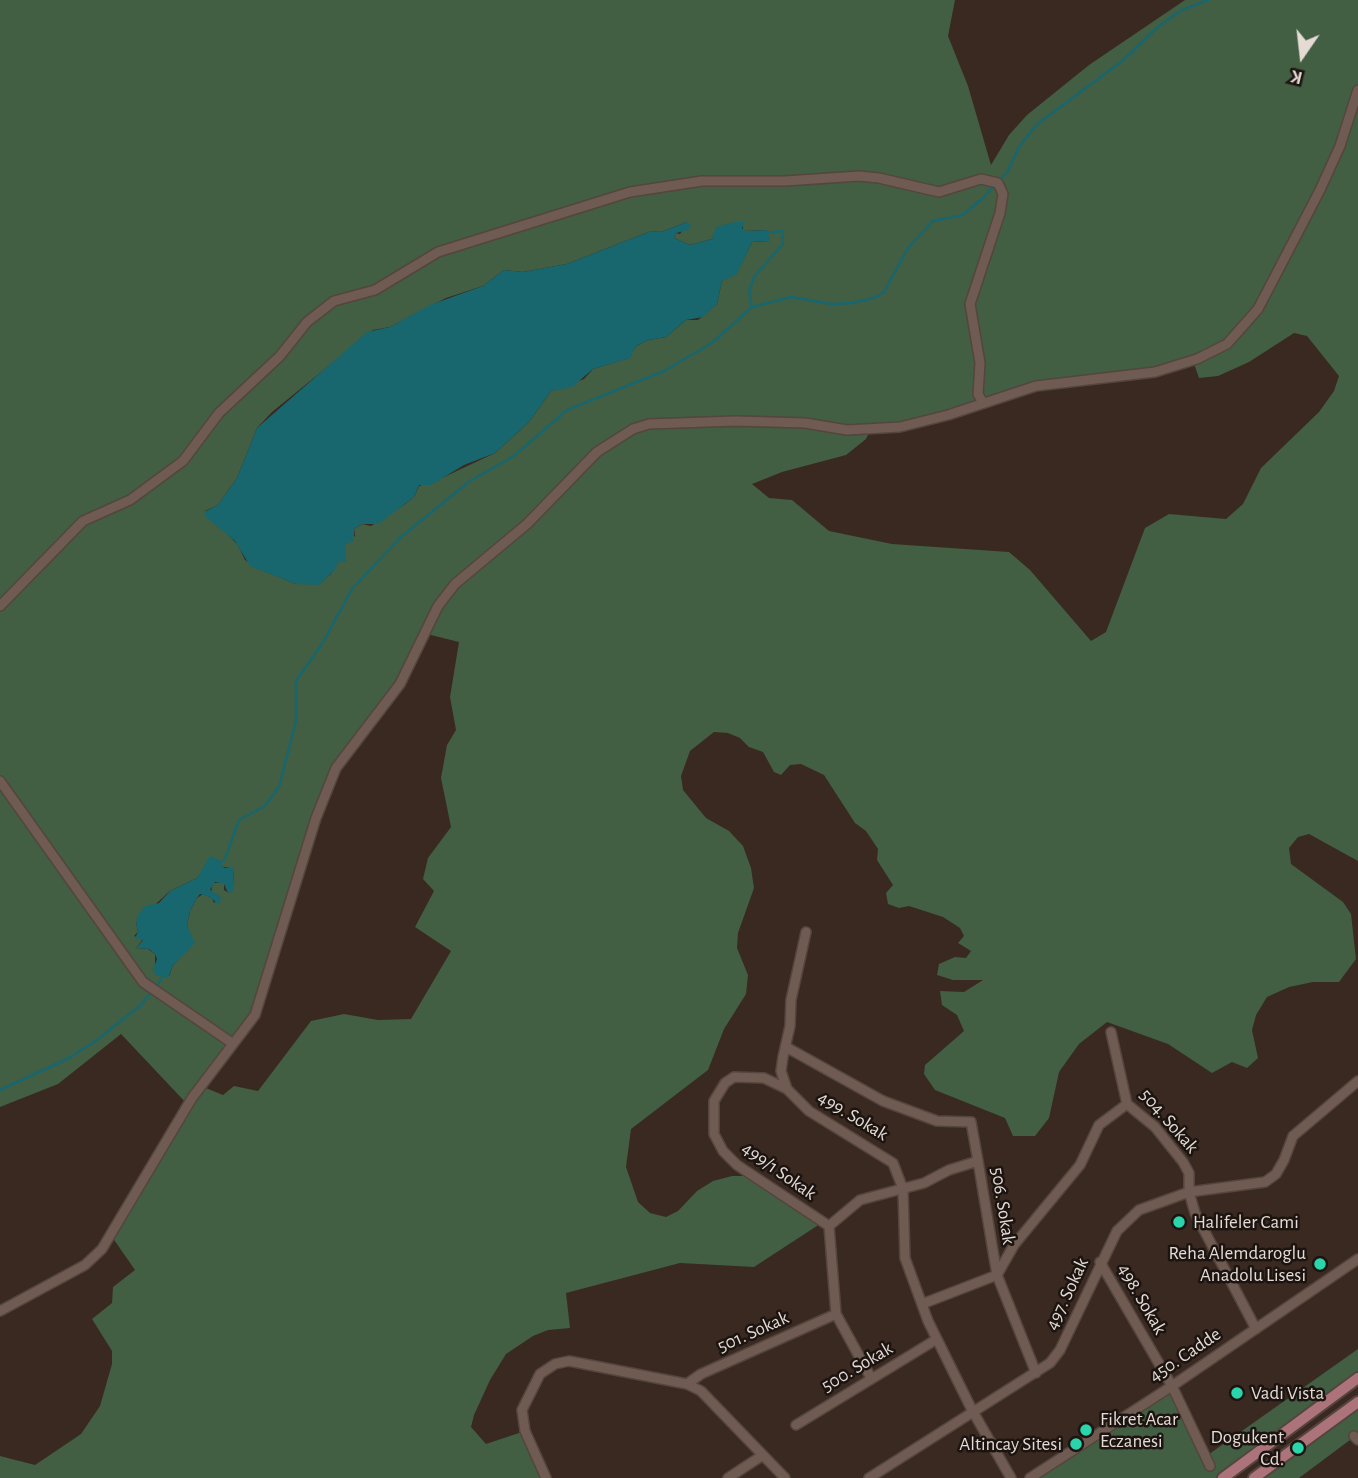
<!DOCTYPE html>
<html>
<head>
<meta charset="utf-8">
<style>
  body { margin:0 }
  #map { position:relative; width:1358px; height:1478px; overflow:hidden; background:#3a2920; font-family:"Alegreya Sans",sans-serif }
  canvas { display:block }
  .north { position:absolute; left:1267px; top:21px; width:70px; height:70px; -webkit-text-stroke:5px #1b1410; paint-order:stroke; rotate:194deg; font-size:19px; font-weight:700; line-height:28px; text-align:center; color:#e5dad4 }
  .north::after { content:''; display:block; margin:auto; width:24px; height:32px; background:#e5dad4; clip-path:polygon(50% 0,100% 100%,50% 72%,0 100%) }
</style>
</head>
<body>
<div id="map">
<canvas width="1358" height="1478"></canvas>
<div class="north">K</div>
</div>
<script>
const g = document.querySelector('canvas').getContext('2d');
g.lineJoin = 'round';
function paint(path, color) { g.fillStyle = color; g.fill(path, 'evenodd'); }
const poly = rows => new Path2D(rows.map(r => 'M' + r).join(''));
function strokePath(path, color, width, dash) { g.strokeStyle = color; g.lineWidth = width; g.lineCap = dash ? 'butt' : 'round'; g.setLineDash(dash || []); g.stroke(path); }
function label(font, color, halo, rows, align = 'center') {
  g.font = font + ' "Alegreya Sans",sans-serif'; g.lineWidth = 5; g.setLineDash([]); g.textBaseline = 'middle'; g.strokeStyle = halo; g.fillStyle = color; for (const [text, x, y, turn = 0] of rows) {
    g.save(); g.translate(x, y); g.rotate((+turn || 0) * Math.PI / 180); g.textAlign = isNaN(turn) ? turn : align; if (halo) g.strokeText(text, 0, 0); g.fillText(text, 0, 0); g.restore();
  }
}
paint(poly([
  [0,0,955,0,948,36,968,86,991,165,1009,135,1027,115,1089,65,1185,0,1358,0,1358,861,1309,834,1298,837,1289,848,1291,864,1343,902,1351,914,1356,959,1339,982,1313,982,1289,987,1267,997,1256,1015,1252,1030,1258,1058,1247,1068,1232,1062,1212,1073,1168,1044,1107,1022,1079,1044,1059,1072,1049,1118,1035,1136,1013,1136,1005,1118,935,1090,924,1074,925,1065,964,1031,957,1015,942,1005,940,991,964,992,983,980,953,980,937,975,939,964,955,957,966,958,971,951,958,943,964,936,960,928,943,917,909,906,899,908,888,904,886,893,893,885,877,860,878,849,866,831,855,823,824,775,801,764,790,765,781,775,774,772,763,752,749,747,740,738,728,733,714,732,690,751,681,776,683,790,706,818,729,831,743,846,751,868,754,888,738,933,737,948,748,975,746,994,724,1029,708,1070,631,1129,626,1167,638,1202,650,1213,666,1217,678,1211,697,1191,713,1181,732,1176,753,1176,823,1222,754,1267,680,1263,566,1293,570,1328,548,1330,533,1336,506,1354,490,1380,474,1415,471,1427,486,1444,525,1431,546,1478,0,1478,0,1456,35,1465,81,1434,100,1406,112,1364,112,1351,92,1319,112,1303,113,1287,135,1270,110,1234,188,1105,121,1034,58,1084,0,1107],
  [687,222,680,234,676,233,674,238,690,245,712,239,715,233,727,226,743,225,743,230,746,231,767,230,769,241,752,242,738,270,722,281,717,304,698,320,686,320,666,337,648,340,636,346,629,358,593,369,584,379,551,391,529,422,495,453,444,477,419,486,414,497,405,504,371,526,362,524,354,529,355,536,345,545,342,562,338,562,331,574,319,584,296,584,259,569,245,560,238,545,205,511,218,505,237,478,257,428,272,412,373,330,390,327,446,298,483,286,504,270,523,272,567,264,651,231,661,232],
  [1294,333,1307,336,1339,376,1334,391,1319,412,1261,468,1243,504,1226,519,1169,514,1145,528,1106,632,1091,641,1030,570,1009,552,892,544,829,531,792,500,769,498,752,484,782,472,846,455,866,439,871,429,948,415,1036,386,1155,372,1193,361,1199,378,1218,376,1249,362],
  [423,633,459,642,450,697,456,730,447,745,441,778,451,827,428,858,423,879,434,891,415,927,451,951,411,1019,378,1020,344,1014,311,1021,258,1091,234,1086,223,1095,201,1086,255,1015,336,768,400,684],
  [207,864,230,868,234,872,233,885,229,893,224,890,224,883,213,883,211,892,220,897,214,903,212,898,203,894,197,898,190,911,187,925,193,944,173,965,169,976,163,977,155,964,155,954,148,949,136,948,143,939,134,936,138,932,136,922,170,891,197,878],
  [1358,1349,1358,1378,1223,1478,1030,1478,1172,1386,1205,1457],
  [1358,1402,1358,1434,1299,1478,1254,1478]
]), '#425e43');
paint(poly([
  [687,222,691,226,688,230,676,233,674,238,690,245,712,239,716,227,735,222,745,222,742,228,746,231,767,230,770,241,752,242,737,274,722,281,717,304,703,317,686,320,666,337,648,340,636,346,630,358,593,369,572,387,551,391,529,422,495,453,464,465,431,485,419,485,414,497,378,524,362,524,354,529,354,540,345,545,346,562,338,562,336,569,319,585,296,584,250,566,235,541,206,517,204,512,218,505,237,478,257,428,367,332,390,327,430,305,483,286,504,270,523,272,567,264,651,231,661,232],
  [210,856,219,860,224,868,234,868,233,891,228,893,224,884,215,882,210,890,221,897,219,905,210,897,200,894,197,898,190,911,187,925,195,943,173,965,168,978,156,975,153,970,157,959,155,954,149,949,136,948,143,940,135,938,138,932,136,922,139,914,145,906,159,903,170,891,197,878]
]), '#18666e');
strokePath(poly([
  [752,307,749,292,754,277,783,244,782,231,767,233],
  [220,863,225,859,239,820,265,806,279,787,296,721,296,681,322,644,352,589,401,537,470,481,514,456,567,410,664,371,712,343,752,307,791,297,832,304,852,303,874,298,884,292,908,248,933,221,963,215,983,198,1008,171,1019,147,1036,125,1121,62,1158,27,1180,11,1208,0],
  [0,1090,69,1058,97,1040,141,1005,163,977]
]), '#18666e', 2.5);
const minor = poly([
  [0,606,83,521,130,500,183,461,219,413,280,356,307,322,334,301,375,290,438,252,630,192,702,181,785,181,859,176,879,178,939,192,981,179,998,183,1003,194,1000,213,970,304,980,363,978,394,983,403],
  [0,781,143,982,232,1043],
  [806,932,791,1000,790,1026,783,1057,781,1071,787,1089,809,1111,893,1163,903,1189,905,1258,928,1321,972,1410,1011,1478],
  [1111,1032,1127,1104,1155,1127,1183,1162,1189,1173,1189,1192,1195,1213,1256,1329],
  [786,1047,883,1101,937,1121,971,1122,978,1161],
  [787,1089,764,1078,734,1077,725,1083,714,1101,714,1134,723,1151,737,1165,829,1226],
  [829,1226,860,1200,924,1183,949,1170,978,1161,997,1275,1036,1373],
  [829,1226,836,1314,871,1378],
  [1100,1262,1172,1386,1210,1466],
  [922,1304,997,1275,1014,1245,1080,1165,1099,1125,1127,1104],
  [0,1311,85,1265,102,1249,192,1098,255,1015,316,818,336,768,400,684,438,606,455,584,527,524,597,452,633,429,649,424,736,421,805,423,847,430,900,427,948,415,1036,386,1155,372,1197,359,1227,344,1258,309,1320,190,1340,146,1358,90],
  [687,1384,701,1374,836,1314],
  [796,1425,937,1339],
  [1354,1436,1358,1440],
  [546,1478,525,1431,522,1410,540,1374,555,1364,569,1361,687,1384,701,1391,785,1478],
  [728,1478,763,1455],
  [869,1478,1050,1363,1060,1350,1117,1231,1139,1210,1189,1192,1265,1182,1276,1174,1284,1160,1293,1136,1358,1081],
  [1030,1478,1172,1386,1358,1259]
]);
const major = poly([
  [1223,1478,1358,1378],
  [1254,1478,1358,1402]
]);
strokePath(minor, '#54453e', 12);
strokePath(major, '#54453e', 14);
strokePath(minor, '#6f5b51', 9);
strokePath(major, '#ad737b', 10);
for (const [x, y, r, color] of [
  [1179,1222,7,"#2bd5ac"],
  [1320,1264,7,"#2bd5ac"],
  [1237,1393,7,"#2bd5ac"],
  [1086,1430,7,"#2bd5ac"],
  [1076,1444,7,"#2bd5ac"],
  [1298,1448,7,"#2bd5ac"]
]) { const dot = new Path2D(); dot.arc(x, y, r, 0, 2 * Math.PI); g.fillStyle = color; g.fill(dot); strokePath(dot, '#1b1410', 2.5); }
label('19px', '#e5dad4', '#1b1410', [
  ["499. Sokak",853,1116,31],
  ["504. Sokak",1169,1121,49],
  ["499/1 Sokak",779,1171,35],
  ["506. Sokak",1003,1206,81],
  ["497. Sokak",1067,1294,-65],
  ["498. Sokak",1142,1299,60],
  ["501. Sokak",753,1332,-24],
  ["450. Cadde",1185,1355,-34],
  ["500. Sokak",857,1367,-31]
]);
label('19px', '#e5dad4', '#1b1410', [
  ["Halifeler Cami",1193,1222],
  ["Reha Alemdaroglu",1306,1253,"right"],
  ["Anadolu Lisesi",1306,1275,"right"],
  ["Vadi Vista",1251,1393],
  ["Fikret Acar",1100,1419],
  ["Eczanesi",1100,1441],
  ["Dogukent",1284,1437,"right"],
  ["Cd.",1284,1459,"right"],
  ["Altincay Sitesi",1062,1444,"right"]
], 'left');
</script>
</body>
</html>
